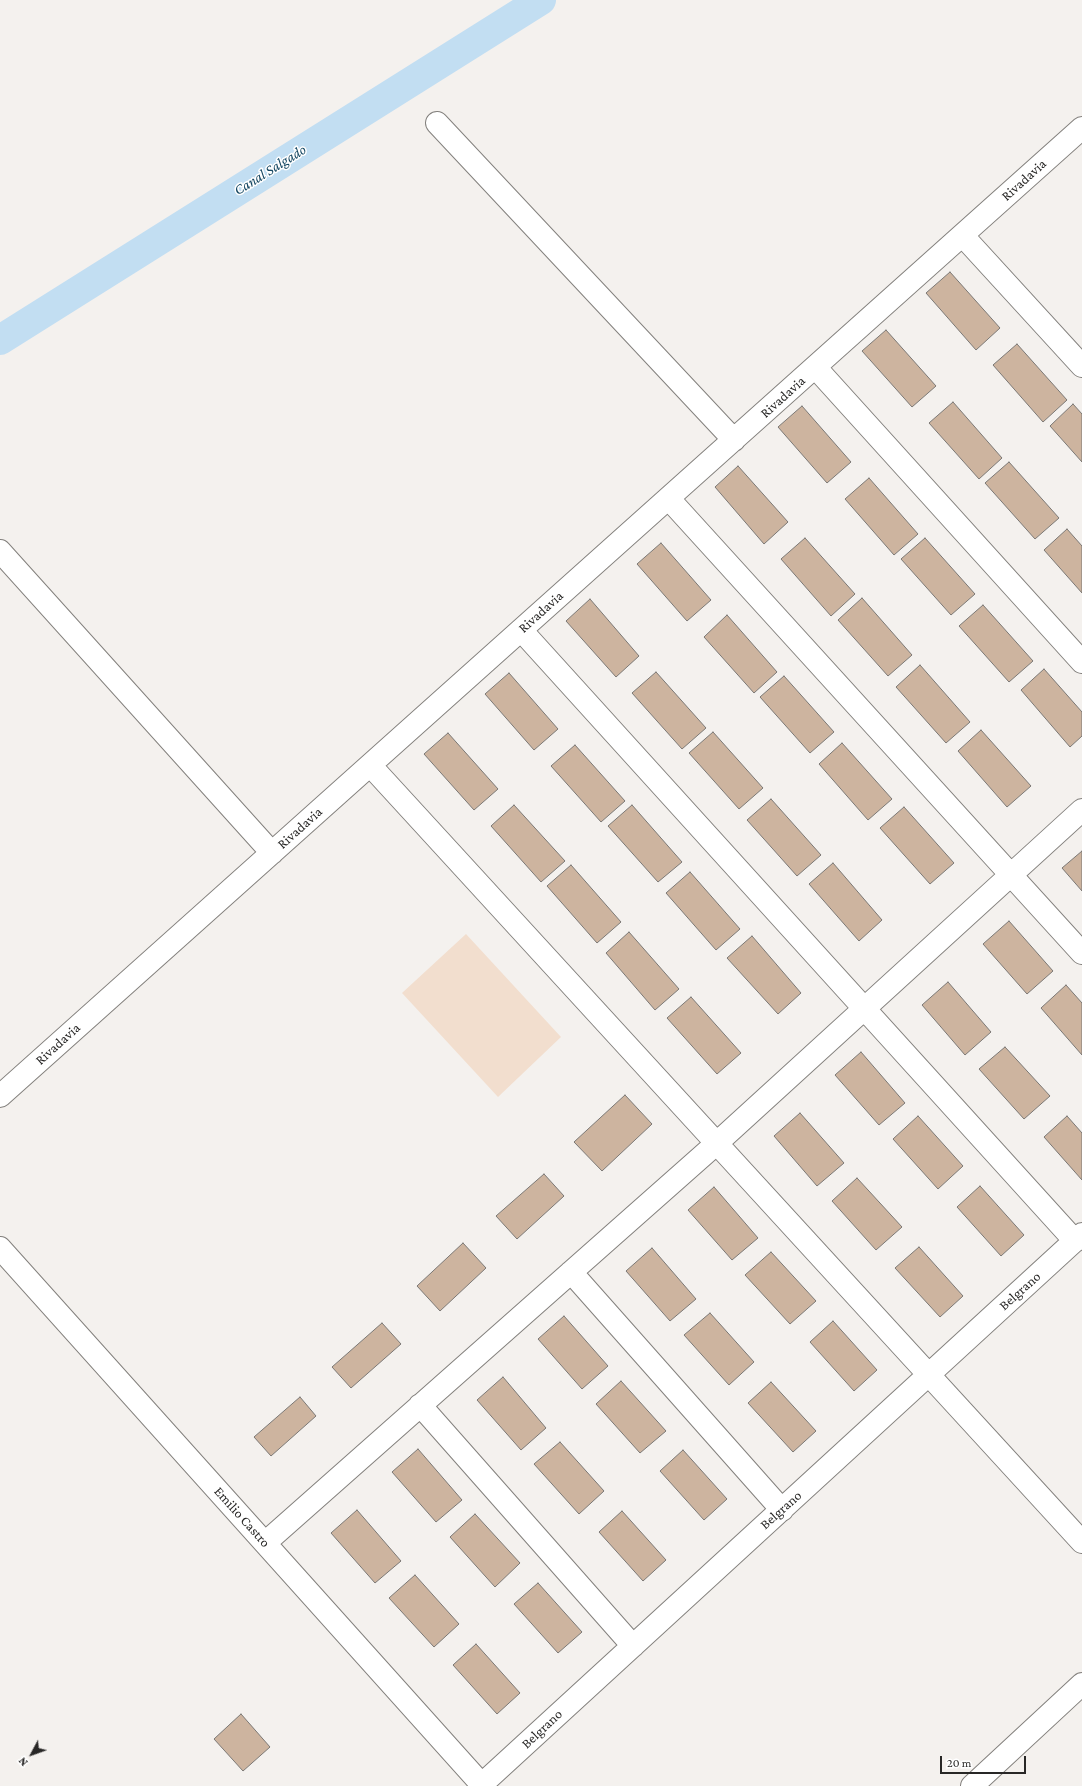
<!DOCTYPE html>
<html>
<head>
<meta charset="utf-8">
<style>
  body { margin:0 }
  #map { position:relative; width:1082px; height:1786px; overflow:hidden; background:#f4f1ee; font-family:"Crimson Pro",serif }
  canvas { display:block }
  .north { position:absolute; left:12px; top:1734px; width:40px; height:40px; -webkit-text-stroke:3px #fff; paint-order:stroke; rotate:229deg; font-size:11px; font-weight:700; line-height:16px; text-align:center; color:#282726 }
  .north::after { content:''; display:block; margin:auto; width:14px; height:18px; background:#282726; clip-path:polygon(50% 0,100% 100%,50% 72%,0 100%) }
  .scale { position:absolute; left:940px; top:1756px; width:86px; height:18px; box-sizing:border-box; border:2px solid #282726; border-top:0; padding-left:5px; font-size:12px; line-height:14px; white-space:nowrap; color:#282726; -webkit-text-stroke:3px #fff; paint-order:stroke }
</style>
</head>
<body>
<div id="map">
<canvas width="1082" height="1786"></canvas>
<div class="north">N</div>
<div class="scale">20 m</div>
</div>
<script>
const g = document.querySelector('canvas').getContext('2d');
g.lineJoin = 'round';
function paint(path, color) { g.fillStyle = color; g.fill(path, 'evenodd'); }
const poly = rows => new Path2D(rows.map(r => 'M' + r).join(''));
function strokePath(path, color, width, dash) { g.strokeStyle = color; g.lineWidth = width; g.lineCap = dash ? 'butt' : 'round'; g.setLineDash(dash || []); g.stroke(path); }
function label(font, color, halo, rows, align = 'center') {
  g.font = font + ' "Crimson Pro",serif'; g.lineWidth = 3; g.setLineDash([]); g.textBaseline = 'middle'; g.strokeStyle = halo; g.fillStyle = color; for (const [text, x, y, turn = 0] of rows) {
    g.save(); g.translate(x, y); g.rotate((+turn || 0) * Math.PI / 180); g.textAlign = isNaN(turn) ? turn : align; if (halo) g.strokeText(text, 0, 0); g.fillText(text, 0, 0); g.restore();
  }
}
paint(poly([
  [466,934,561,1037,498,1097,402,993]
]), '#f2dece');
strokePath(poly([
  [0,340,541,0]
]), '#c2def2', 30);
const building = poly([
  [950,272,1000,328,976,350,926,293,950,272],
  [886,330,936,386,912,407,862,351,886,330],
  [1017,344,1067,400,1043,422,993,365,1017,344],
  [953,402,1002,458,979,479,929,423,953,402],
  [1073,404,1082,414,1082,462,1050,426,1073,404],
  [802,406,851,462,827,483,778,427,802,406],
  [1009,462,1059,518,1035,539,985,483,1009,462],
  [738,466,788,522,764,544,715,487,738,466],
  [869,478,918,534,894,555,845,499,869,478],
  [1067,529,1082,546,1082,593,1044,550,1067,529],
  [805,538,855,594,831,616,781,559,805,538],
  [925,538,975,594,951,615,901,559,925,538],
  [661,543,711,600,687,621,637,564,661,543],
  [862,598,912,655,888,676,838,620,862,598],
  [590,599,639,656,616,677,566,621,590,599],
  [983,605,1033,661,1009,682,959,626,983,605],
  [727,615,777,672,754,693,704,637,727,615],
  [920,665,970,722,946,743,896,687,920,665],
  [1044,669,1082,712,1082,736,1070,747,1021,690,1044,669],
  [656,672,706,728,682,749,632,693,656,672],
  [509,673,558,729,534,750,485,694,509,673],
  [784,676,834,732,810,753,760,697,784,676],
  [981,730,1031,786,1007,807,958,751,981,730],
  [713,732,763,788,739,809,689,753,713,732],
  [448,733,498,789,474,810,424,754,448,733],
  [842,743,892,799,868,820,819,764,842,743],
  [575,745,625,801,601,822,551,766,575,745],
  [771,799,821,855,797,876,747,820,771,799],
  [514,805,565,861,541,882,491,826,514,805],
  [632,805,682,862,658,882,608,826,632,805],
  [904,807,954,863,930,884,880,828,904,807],
  [1082,851,1082,891,1062,868,1082,851],
  [833,863,882,920,859,941,809,884,833,863],
  [571,865,621,922,597,943,547,886,571,865],
  [690,872,740,929,716,950,666,893,690,872],
  [1009,921,1053,971,1027,994,983,944,1009,921],
  [629,932,679,989,655,1010,606,953,629,932],
  [752,936,801,993,778,1014,727,958,752,936],
  [948,982,991,1032,965,1055,922,1005,948,982],
  [1066,985,1082,1003,1082,1055,1041,1008,1066,985],
  [691,997,741,1053,717,1074,667,1018,691,997],
  [1005,1047,1050,1096,1024,1119,979,1069,1005,1047],
  [861,1052,905,1103,879,1125,835,1075,861,1052],
  [625,1095,652,1124,602,1171,574,1142,625,1095],
  [800,1113,844,1163,817,1186,774,1136,800,1113],
  [918,1116,963,1166,938,1189,893,1139,918,1116],
  [1067,1116,1082,1133,1082,1180,1044,1137,1067,1116],
  [544,1174,564,1196,517,1239,496,1216,544,1174],
  [857,1178,902,1227,876,1250,832,1201,857,1178],
  [980,1186,1024,1235,1001,1256,957,1207,980,1186],
  [714,1187,758,1238,732,1260,688,1210,714,1187],
  [463,1243,486,1268,440,1311,417,1286,463,1243],
  [919,1247,963,1296,940,1317,895,1268,919,1247],
  [652,1248,696,1299,670,1321,626,1271,652,1248],
  [771,1252,816,1301,790,1324,745,1275,771,1252],
  [710,1313,754,1362,729,1385,684,1335,710,1313],
  [564,1316,608,1366,582,1389,538,1339,564,1316],
  [833,1321,877,1370,854,1391,810,1342,833,1321],
  [382,1323,401,1344,351,1388,332,1367,382,1323],
  [503,1377,546,1428,521,1450,477,1400,503,1377],
  [621,1381,666,1431,640,1453,596,1404,621,1381],
  [771,1382,816,1431,793,1452,748,1403,771,1382],
  [300,1397,316,1416,271,1456,254,1437,300,1397],
  [560,1442,604,1491,579,1514,534,1464,560,1442],
  [418,1449,462,1500,436,1522,392,1472,418,1449],
  [683,1450,727,1499,704,1520,660,1471,683,1450],
  [357,1510,401,1561,375,1583,331,1533,357,1510],
  [622,1511,666,1560,643,1581,599,1532,622,1511],
  [475,1514,520,1563,495,1587,450,1537,475,1514],
  [415,1575,459,1624,434,1647,389,1598,415,1575],
  [538,1583,582,1632,558,1653,514,1604,538,1583],
  [476,1644,520,1693,497,1714,453,1665,476,1644],
  [241,1714,270,1747,243,1771,214,1739,241,1714]
]);
paint(building, '#cdb49f');
strokePath(building, '#7b7875', 1);
const street = poly([
  [437,123,734,440],
  [963,236,1082,366],
  [816,368,1082,662],
  [669,499,1082,953],
  [0,551,272,853],
  [521,630,1075,1241],
  [370,765,1082,1542],
  [0,1096,1082,128],
  [0,1248,483,1786],
  [571,1272,782,1510],
  [420,1405,633,1646],
  [265,1543,717,1143,1082,810],
  [480,1786,1082,1234],
  [972,1786,1082,1684]
]);
strokePath(street, '#83807d', 24);
strokePath(street, '#fff', 22);
label('14px', '#282726', '#fff', [
  ["Rivadavia",1024,180,-42],
  ["Rivadavia",783,397,-42],
  ["Rivadavia",541,612,-42],
  ["Rivadavia",300,828,-42],
  ["Rivadavia",58,1044,-42],
  ["Belgrano",1020,1291,-42],
  ["Belgrano",781,1510,-42],
  ["Emilio Castro",242,1517,48],
  ["Belgrano",542,1729,-43]
]);
label('italic 15px', '#134661', '#fff', [
  ["Canal Salgado",270,170,-32]
]);
</script>
</body>
</html>
